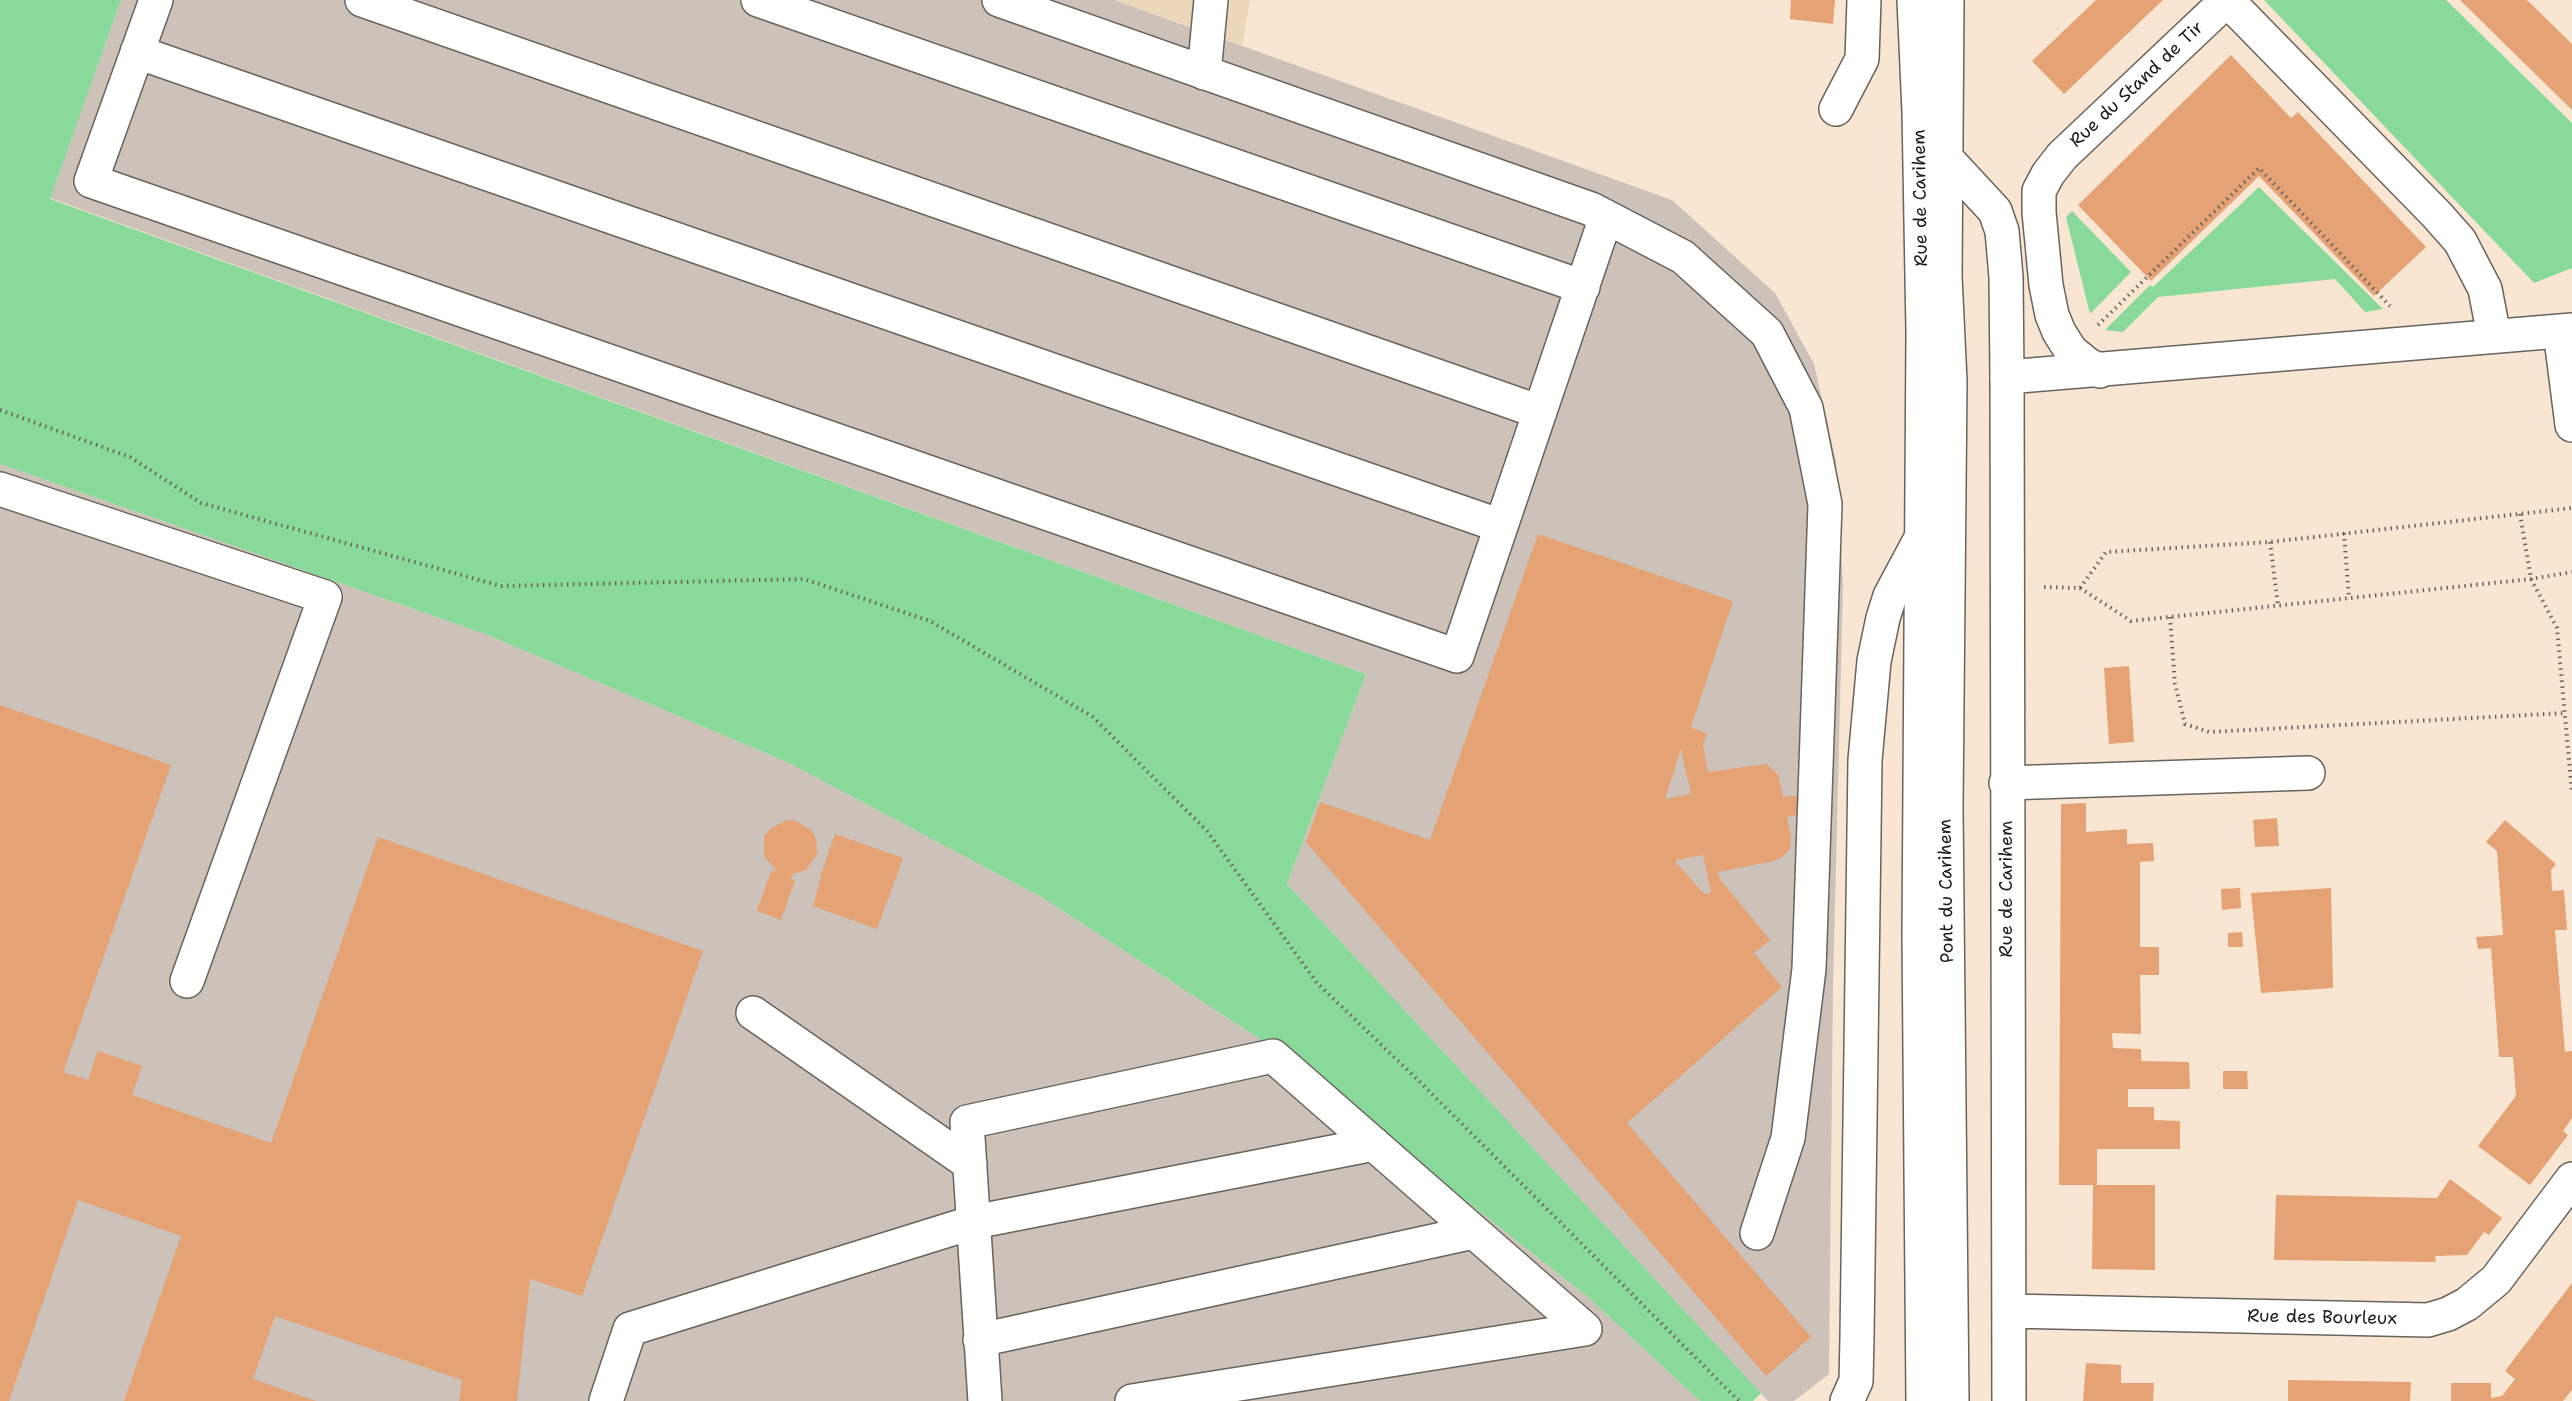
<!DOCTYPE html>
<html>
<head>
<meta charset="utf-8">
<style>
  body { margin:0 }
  canvas { display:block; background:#f8e6d3 }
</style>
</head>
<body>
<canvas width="2572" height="1401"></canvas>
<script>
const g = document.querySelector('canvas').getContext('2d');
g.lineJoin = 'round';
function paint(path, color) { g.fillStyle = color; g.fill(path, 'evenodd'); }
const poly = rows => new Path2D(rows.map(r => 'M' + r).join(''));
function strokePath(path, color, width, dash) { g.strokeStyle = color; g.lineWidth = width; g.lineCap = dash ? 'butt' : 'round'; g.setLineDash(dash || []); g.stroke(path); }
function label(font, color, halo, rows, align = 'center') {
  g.font = font + ' "Shantell Sans",sans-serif'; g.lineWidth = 6; g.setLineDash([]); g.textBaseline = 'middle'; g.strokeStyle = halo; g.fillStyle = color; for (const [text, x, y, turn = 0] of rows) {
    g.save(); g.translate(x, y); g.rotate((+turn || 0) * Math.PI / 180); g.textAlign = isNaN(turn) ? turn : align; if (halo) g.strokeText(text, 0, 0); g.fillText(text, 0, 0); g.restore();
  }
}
paint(poly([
  [1114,0,1250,0,1242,45]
]), '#edd7bb');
paint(poly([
  [121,0,1114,0,1672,200,1775,293,1814,364,1836,461,1843,585,1833,983,1829,1374,1794,1401,1768,1401,1287,884,1366,674,50,198],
  [0,464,485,634,789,763,1043,898,1269,1045,1589,1298,1700,1401,0,1401]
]), '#ccc2b9');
paint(poly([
  [0,0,121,0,50,199,1366,674,1287,884,1761,1393,1753,1401,1700,1401,1589,1298,1269,1045,1043,898,789,763,485,634,0,464],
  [2264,0,2446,0,2572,123,2572,268,2534,283],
  [2259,187,2383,309,2365,312,2335,279,2158,297,2123,332,2105,330,2150,285,2153,287],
  [2072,211,2131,272,2090,314,2066,217]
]), '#88d99a');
paint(poly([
  [1791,0,1835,0,1833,24,1790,19],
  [2096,0,2163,0,2064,94,2032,61],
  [2460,0,2527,0,2572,44,2572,110],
  [2231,55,2291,118,2298,112,2426,247,2374,296,2259,176,2151,281,2078,205],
  [1538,534,1733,601,1691,727,1707,734,1703,745,1708,772,1767,764,1778,775,1783,797,1799,795,1803,814,1787,817,1791,836,1790,849,1782,857,1774,861,1718,872,1719,878,1770,940,1754,953,1782,987,1627,1123,1811,1337,1766,1376,1306,842,1320,802,1430,840],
  [1681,749,1691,794,1665,799],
  [1703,855,1711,893,1704,894,1676,862,1676,860],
  [2129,666,2134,742,2109,744,2104,668],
  [0,705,171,765,63,1072,88,1080,98,1051,142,1066,132,1095,271,1143,378,837,703,951,582,1296,530,1279,517,1401,459,1401,462,1380,275,1316,253,1379,316,1401,124,1401,181,1236,78,1200,9,1401,0,1401],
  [2086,803,2086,832,2127,829,2127,844,2153,843,2154,861,2140,862,2140,947,2159,947,2159,975,2140,975,2141,1034,2112,1033,2113,1048,2141,1049,2141,1061,2189,1062,2190,1089,2128,1089,2128,1107,2154,1107,2154,1120,2180,1121,2180,1149,2097,1149,2097,1185,2155,1185,2155,1270,2092,1269,2093,1185,2059,1185,2061,804],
  [2277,818,2279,846,2255,847,2253,820],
  [787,820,796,821,812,831,816,839,817,854,806,870,793,874,791,879,795,880,781,920,757,911,771,871,774,872,776,870,764,856,764,837,770,829],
  [2505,820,2556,864,2551,870,2552,891,2564,890,2567,930,2555,930,2565,1052,2572,1051,2572,1118,2563,1131,2568,1135,2530,1185,2478,1146,2516,1096,2513,1057,2499,1057,2491,948,2478,949,2476,937,2503,935,2497,851,2486,842],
  [835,834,903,858,877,929,813,906,822,872],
  [2240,888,2241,908,2222,910,2221,889],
  [2331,888,2333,988,2261,993,2251,893],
  [2242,932,2243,947,2228,947,2228,933],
  [2223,1071,2247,1071,2248,1089,2223,1089],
  [2450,1179,2502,1218,2489,1235,2484,1232,2467,1255,2435,1256,2436,1262,2274,1260,2276,1195,2437,1198],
  [2572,1283,2572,1390,2563,1401,2451,1401,2451,1383,2491,1383,2491,1398,2502,1396,2515,1379,2505,1371],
  [2086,1363,2121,1365,2121,1383,2154,1383,2153,1401,2083,1401],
  [2288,1380,2411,1382,2410,1401,2288,1401]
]), '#e4a275');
const minor = poly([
  [156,0,91,181,1457,656,1606,217],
  [362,0,1540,412],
  [758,0,1583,287],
  [999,0,1591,209,1683,257,1767,333,1806,408,1825,504,1809,969,1788,1138,1757,1233],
  [137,52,1501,526],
  [1204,73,1211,0],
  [1836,109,1862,59,1864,0],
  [2560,331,2572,425],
  [2100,371,2087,364,2071,351,2059,332,2052,315,2046,285,2039,212,2039,191,2048,174,2062,156,2227,0,2437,215,2460,241,2485,289,2494,336],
  [0,489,325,597,187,981],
  [2006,783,2308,773],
  [753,1013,970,1164],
  [2009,1311,2428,1320,2448,1314,2467,1304,2496,1280,2572,1179],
  [980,1340,1474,1232],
  [606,1401,630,1329,974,1222,1374,1144],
  [985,1401,967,1122,1273,1056,1585,1329,1132,1401],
  [2009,1401,2007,377,2572,330]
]);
const major = poly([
  [1914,0,1919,112,1923,332,1919,935,1923,1401],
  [1947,0,1945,276,1950,381,1946,808,1952,1401],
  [1946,158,1995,211,2002,231,2006,277,2007,377],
  [1847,1401,1856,1381,1857,1337,1865,760,1874,661,1883,618,1890,596,1921,538]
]);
strokePath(minor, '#69635c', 36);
strokePath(major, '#69635c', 36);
strokePath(poly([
  [2098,325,2259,168,2390,306],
  [0,410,130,457,201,503,501,586,804,579,930,621,1093,717,1207,831,1317,983,1418,1080,1739,1401],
  [2520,514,2531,579,2557,628,2572,793],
  [2344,533,2349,599],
  [2270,542,2278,606],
  [2044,587,2080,588,2131,621,2531,579,2572,572],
  [2080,588,2106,552,2270,542,2572,508],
  [2170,617,2175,684,2185,724,2209,732,2565,713]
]), '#69635c', 4, [1.5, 4.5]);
strokePath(minor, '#fff', 33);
strokePath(major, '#fff', 33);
label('18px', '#1c1c1c', '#fff', [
  ["Rue du Stand de Tir",2137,85,-43],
  ["Rue de Carihem",1921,198,-91],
  ["Rue de Carihem",2007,889,-90],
  ["Pont du Carihem",1947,891,-91],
  ["Rue des Bourleux",2322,1318,1]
]);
</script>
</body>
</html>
